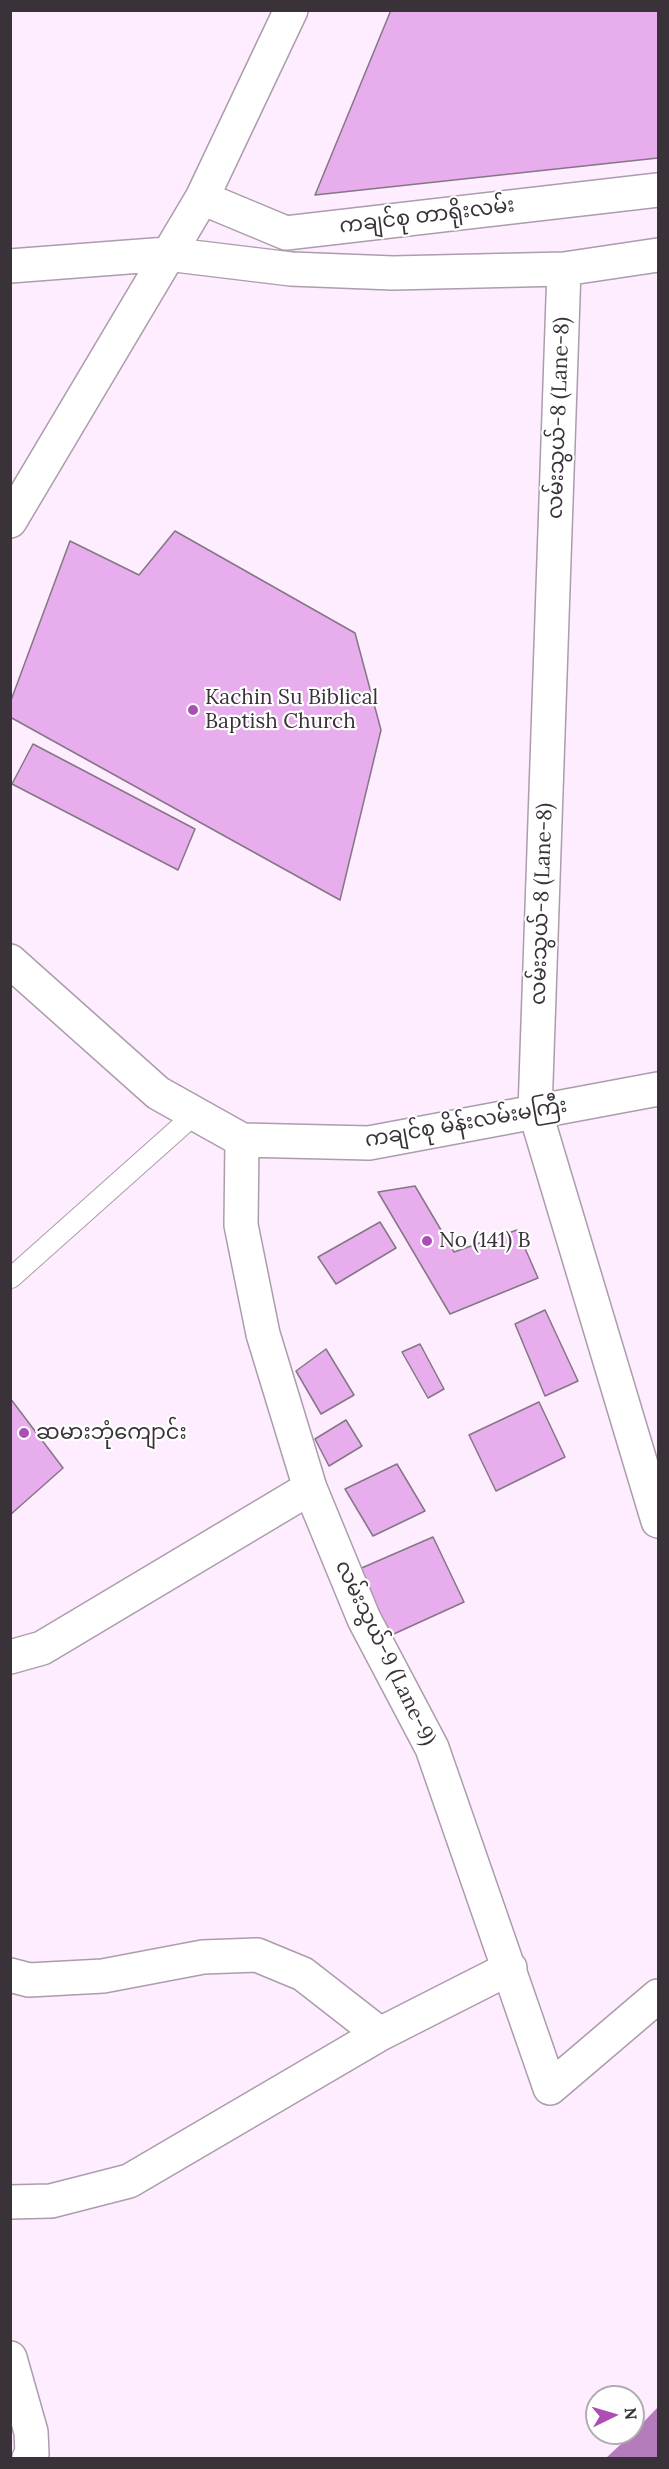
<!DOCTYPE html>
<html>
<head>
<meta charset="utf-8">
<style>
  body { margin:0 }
  #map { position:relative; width:669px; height:2469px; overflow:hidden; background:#fdedfe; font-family:Lora,serif }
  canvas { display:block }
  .frame { position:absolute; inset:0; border:12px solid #393339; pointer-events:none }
  .north { position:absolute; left:585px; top:2385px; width:60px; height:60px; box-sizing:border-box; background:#fff; border:2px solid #b0adb0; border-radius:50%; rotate:85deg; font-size:16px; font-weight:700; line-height:24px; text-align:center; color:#393339 }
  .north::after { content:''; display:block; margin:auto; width:21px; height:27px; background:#ad4eb7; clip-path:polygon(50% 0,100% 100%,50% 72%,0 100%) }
</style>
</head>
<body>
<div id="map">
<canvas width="669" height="2469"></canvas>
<div class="frame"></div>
<div class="north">N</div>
</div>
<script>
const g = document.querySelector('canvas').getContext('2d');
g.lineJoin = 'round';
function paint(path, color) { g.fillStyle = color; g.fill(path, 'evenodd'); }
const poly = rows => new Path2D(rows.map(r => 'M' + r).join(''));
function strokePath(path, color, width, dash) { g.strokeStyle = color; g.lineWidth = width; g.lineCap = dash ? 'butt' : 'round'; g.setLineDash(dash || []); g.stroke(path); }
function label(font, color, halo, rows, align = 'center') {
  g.font = font + ' Lora,"Noto Sans Myanmar",serif'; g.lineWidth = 4.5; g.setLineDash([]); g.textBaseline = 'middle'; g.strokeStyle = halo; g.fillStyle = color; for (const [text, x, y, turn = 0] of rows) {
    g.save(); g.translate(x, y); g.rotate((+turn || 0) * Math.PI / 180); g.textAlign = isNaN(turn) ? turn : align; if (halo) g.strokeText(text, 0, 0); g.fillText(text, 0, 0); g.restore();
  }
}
paint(poly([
  [658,2407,658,2458,606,2458,633,2433]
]), '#b47cba');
const building = poly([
  [391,10,658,10,658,158,315,195,391,10],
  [175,531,355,633,381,730,340,900,10,717,10,703,70,541,139,575,175,531],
  [33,744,195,829,178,870,12,784,33,744],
  [415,1186,454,1252,517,1230,538,1278,450,1314,378,1192,415,1186],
  [380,1222,396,1248,336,1284,318,1257,380,1222],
  [545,1310,578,1381,545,1396,515,1324,545,1310],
  [420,1344,444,1389,428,1398,402,1352,420,1344],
  [326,1349,354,1395,321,1414,296,1371,326,1349],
  [10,1398,63,1468,10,1515,10,1398],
  [539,1402,565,1457,496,1491,469,1435,539,1402],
  [346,1420,362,1446,329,1466,315,1439,346,1420],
  [397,1464,425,1511,373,1536,345,1489,397,1464],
  [433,1537,464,1602,385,1638,357,1570,433,1537]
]);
paint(building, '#e8aded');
strokePath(building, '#847685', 1.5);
const service = poly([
  [11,1278,195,1114]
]);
const minor = poly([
  [202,198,286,233,658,190],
  [10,266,167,254,291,269,393,273,564,269,658,255],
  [564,269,535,1111,658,1521],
  [10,521,202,198,291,10],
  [10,961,158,1093,242,1140,369,1143,658,1089],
  [242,1140,241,1225,263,1334,310,1488,364,1619,432,1748,550,2088,658,1996],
  [10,1657,42,1648,310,1488],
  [10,1975,29,1980,103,1976,203,1957,257,1955,303,1974,380,2034],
  [10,2202,51,2201,129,2181,380,2034,510,1968],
  [10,2358,31,2432,32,2454,29,2458]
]);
strokePath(service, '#ab9dac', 22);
strokePath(minor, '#ab9dac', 36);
strokePath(service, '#fff', 20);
strokePath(minor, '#fff', 33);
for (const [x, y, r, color] of [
  [193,710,6,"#ad4eb7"],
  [427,1241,6,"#ad4eb7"],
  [24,1433,6,"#ad4eb7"]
]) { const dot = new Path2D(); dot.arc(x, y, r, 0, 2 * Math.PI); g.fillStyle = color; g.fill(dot); strokePath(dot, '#fff', 2); }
label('21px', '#393339', '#fff', [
  ["ကချင်စု တာရိုးလမ်း",427,216,-7],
  ["လမ်းသွယ်-8 (Lane-8)",559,418,-88],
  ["လမ်းသွယ်-8 (Lane-8)",542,904,-88],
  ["ကချင်စု မိန်းလမ်းမကြီး",466,1123,-10],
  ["လမ်းသွယ်-9 (Lane-9)",385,1653,64]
]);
label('21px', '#393339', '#fff', [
  ["Kachin Su Biblical",205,698],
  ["Baptish Church",205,722],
  ["No (141) B",439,1241],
  ["ဆမားဘုံကျောင်း",36,1433]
], 'left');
</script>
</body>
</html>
